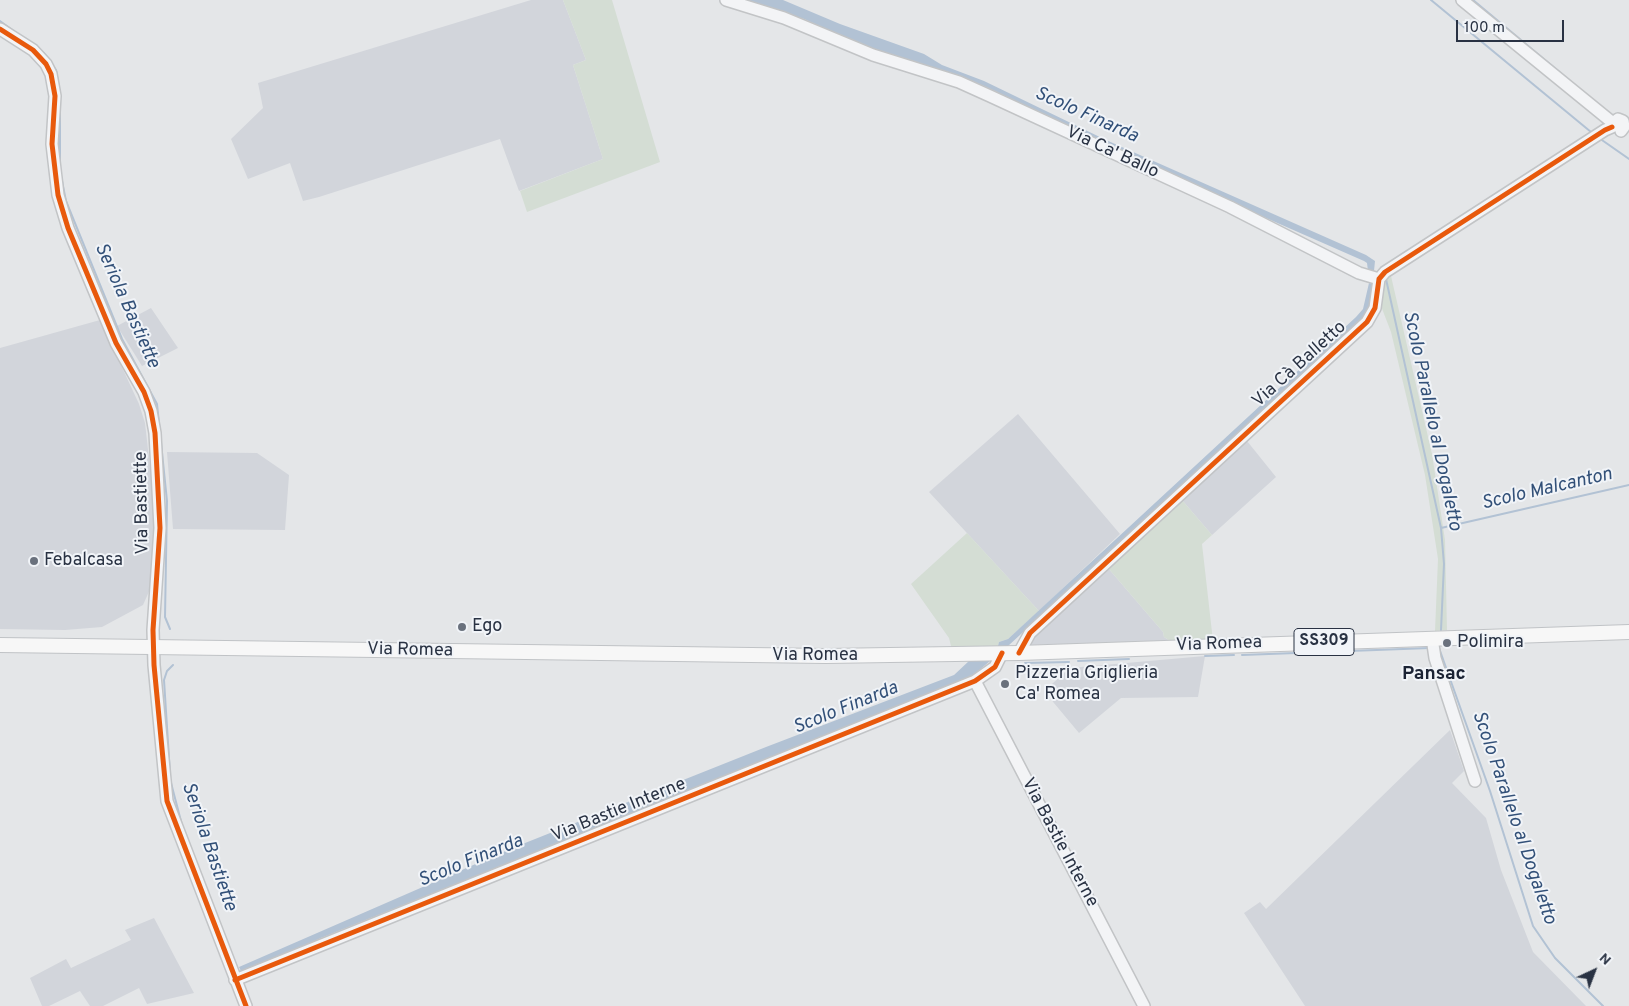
<!DOCTYPE html>
<html>
<head>
<meta charset="utf-8">
<style>
  body { margin:0 }
  #map { position:relative; width:1629px; height:1006px; overflow:hidden; background:#e4e6e8; font-family:Overpass,sans-serif }
  canvas { display:block }
  .north { position:absolute; left:1569px; top:946px; width:50px; height:50px; -webkit-text-stroke:4px #f1f4f8; paint-order:stroke; rotate:43deg; font-size:14px; font-weight:700; line-height:20px; text-align:center; color:#293243 }
  .north::after { content:''; display:block; margin:auto; width:18px; height:22px; background:#293243; clip-path:polygon(50% 0,100% 100%,50% 72%,0 100%) }
  .scale { position:absolute; left:1456px; top:20px; width:108px; height:22px; box-sizing:border-box; border:2px solid #293243; border-top:0; padding-left:6px; font-size:15px; line-height:18px; white-space:nowrap; color:#293243; -webkit-text-stroke:4px #f1f4f8; paint-order:stroke }
</style>
</head>
<body>
<div id="map">
<canvas width="1629" height="1006"></canvas>
<div class="north">N</div>
<div class="scale">100 m</div>
</div>
<script>
const g = document.querySelector('canvas').getContext('2d');
g.lineJoin = 'round';
function paint(path, color) { g.fillStyle = color; g.fill(path, 'evenodd'); }
const poly = rows => new Path2D(rows.map(r => 'M' + r).join(''));
function strokePath(path, color, width, dash) { g.strokeStyle = color; g.lineWidth = width; g.lineCap = dash ? 'butt' : 'round'; g.setLineDash(dash || []); g.stroke(path); }
function label(font, color, halo, rows, align = 'center') {
  g.font = font + ' Overpass,sans-serif'; g.lineWidth = 4; g.setLineDash([]); g.textBaseline = 'middle'; g.strokeStyle = halo; g.fillStyle = color; for (const [text, x, y, turn = 0] of rows) {
    g.save(); g.translate(x, y); g.rotate((+turn || 0) * Math.PI / 180); g.textAlign = isNaN(turn) ? turn : align; if (halo) g.strokeText(text, 0, 0); g.fillText(text, 0, 0); g.restore();
  }
}
paint(poly([
  [531,0,563,0,586,60,573,65,603,159,519,191,500,139,319,197,303,201,290,163,248,179,231,139,263,108,258,83],
  [151,308,178,348,142,366,117,326],
  [100,320,139,404,145,423,154,503,151,587,143,605,102,627,65,630,0,629,0,348],
  [1018,414,1120,534,1039,611,929,492],
  [1247,441,1276,477,1212,535,1182,500],
  [167,452,257,453,289,475,285,530,173,529],
  [1108,568,1163,632,1164,637,1172,642,1024,645],
  [1205,656,1198,697,1121,698,1079,733,1044,691,1070,668],
  [1450,730,1464,771,1452,783,1486,818,1501,870,1533,952,1586,1006,1305,1006,1244,913,1260,902,1266,909],
  [154,918,194,993,147,1004,139,988,103,1006,90,1006,80,991,49,1006,42,1006,30,978,66,959,71,968,131,940,125,930]
]), '#d2d5db');
paint(poly([
  [563,0,612,0,660,162,527,212,520,191,603,159,573,65,586,60],
  [1391,276,1432,454,1445,540,1447,630,1435,631,1438,559,1425,475,1391,332,1381,306,1382,282],
  [1182,500,1212,535,1202,544,1213,641,1172,642,1164,637,1163,632,1108,568],
  [967,533,1039,611,1008,639,999,642,998,646,951,646,949,638,911,584]
]), '#d4ddd4');
paint(poly([
  [749,0,783,0,840,24,924,54,942,65,984,81,1106,140,1366,255,1375,261,1374,271,1368,271,1367,263,1364,261,1225,200,984,86,866,47,804,19,753,4],
  [1369,283,1373,284,1370,304,1365,316,1357,324,1008,646,998,646,999,642,1008,639,1356,317,1363,309],
  [969,661,990,661,970,678,321,938,242,973,239,967,510,849,766,747,954,675]
]), '#b2c2d4');
strokePath(poly([
  [1431,0,1591,132],
  [1473,0,1569,80],
  [0,21,44,53,56,70,60,94],
  [1599,138,1629,159],
  [60,164,60,104],
  [61,176,66,201,122,339,157,404,167,501,165,617,170,629],
  [1386,279,1441,528,1444,564,1441,630],
  [1441,528,1629,485],
  [1439,648,1490,791,1533,926,1555,958,1603,1006],
  [1242,655,1430,648],
  [1205,656,1234,655],
  [1078,661,1129,659],
  [1025,663,1069,662],
  [170,774,164,680,167,671,173,665],
  [170,779,182,825]
]), '#b2c2d4', 2);
const minor = poly([
  [726,0,784,18,873,55,959,82,990,96,1230,207,1359,273,1379,279],
  [1462,0,1613,123],
  [0,29,33,50,46,64,51,74,55,96,52,144,58,195,68,228,116,343,144,392,151,411,155,433,160,528,153,630,154,665,167,801,246,1006],
  [1613,123,1618,119,1623,121,1624,127,1621,131],
  [1432,638,1435,658,1475,781],
  [1019,653,1030,633,1367,322,1375,308,1379,279,1385,272,1605,130,1612,127],
  [975,681,1144,1006],
  [235,980,975,681,995,667,1002,653]
]);
const major = poly([
  [0,645,826,656,1019,653,1629,632]
]);
strokePath(minor, '#c2c4c6', 14);
strokePath(major, '#c0c3c6', 16);
strokePath(minor, '#f3f4f6', 11);
strokePath(major, '#f7f7f7', 14);
strokePath(poly([
  [0,29,33,50,46,64,51,74,55,96,52,144,58,195,68,228,116,343,144,392,151,411,155,433,160,528,153,630,154,665,167,801,246,1006],
  [1019,653,1030,633,1367,322,1375,308,1379,279,1385,272,1605,130,1612,127],
  [235,980,975,681,995,667,1002,653]
]), '#e8590c', 5);
for (const [x, y, r, color] of [
  [34,561,5,"#6a717d"],
  [462,627,5,"#6a717d"],
  [1447,643,5,"#6a717d"],
  [1005,684,5,"#6a717d"]
]) { const dot = new Path2D(); dot.arc(x, y, r, 0, 2 * Math.PI); g.fillStyle = color; g.fill(dot); strokePath(dot, '#f1f4f8', 2); }
for (const [x, y, w] of [
  [1324,642,60]
]) { const box = new Path2D(); box.roundRect(x - w / 2, y - 13.5, w, 27, 4); g.fillStyle = '#f1f4f8'; g.fill(box); strokePath(box, '#293243', 1); }
label('bold 16px', '#293243', null, [
  ["SS309",1324,642]
]);
label('18px', '#293243', '#f1f4f8', [
  ["Via Ca' Ballo",1112,153,25],
  ["Via Cà Balletto",1300,365,-42],
  ["Via Bastiette",143,503,-91],
  ["Via Romea",1219,645,-2],
  ["Via Romea",410,651,1],
  ["Via Romea",815,656],
  ["Via Bastie Interne",619,811,-22],
  ["Via Bastie Interne",1059,843,62]
]);
label('18px', '#293243', '#f1f4f8', [
  ["Febalcasa",44,561],
  ["Ego",472,627],
  ["Polimira",1457,643],
  ["Pizzeria Griglieria",1015,674],
  ["Ca' Romea",1015,695]
], 'left');
label('italic 19px', '#325078', '#f1f4f8', [
  ["Scolo Finarda",1086,116,24],
  ["Seriola Bastiette",126,306,66],
  ["Scolo Parallelo al Dogaletto",1431,421,78],
  ["Scolo Malcanton",1547,490,-13],
  ["Scolo Finarda",846,709,-22],
  ["Scolo Parallelo al Dogaletto",1513,818,71],
  ["Seriola Bastiette",208,847,71],
  ["Scolo Finarda",471,862,-22]
]);
label('bold 19px', '#1b2334', '#f1f4f8', [
  ["Pansac",1434,675]
]);
</script>
</body>
</html>
